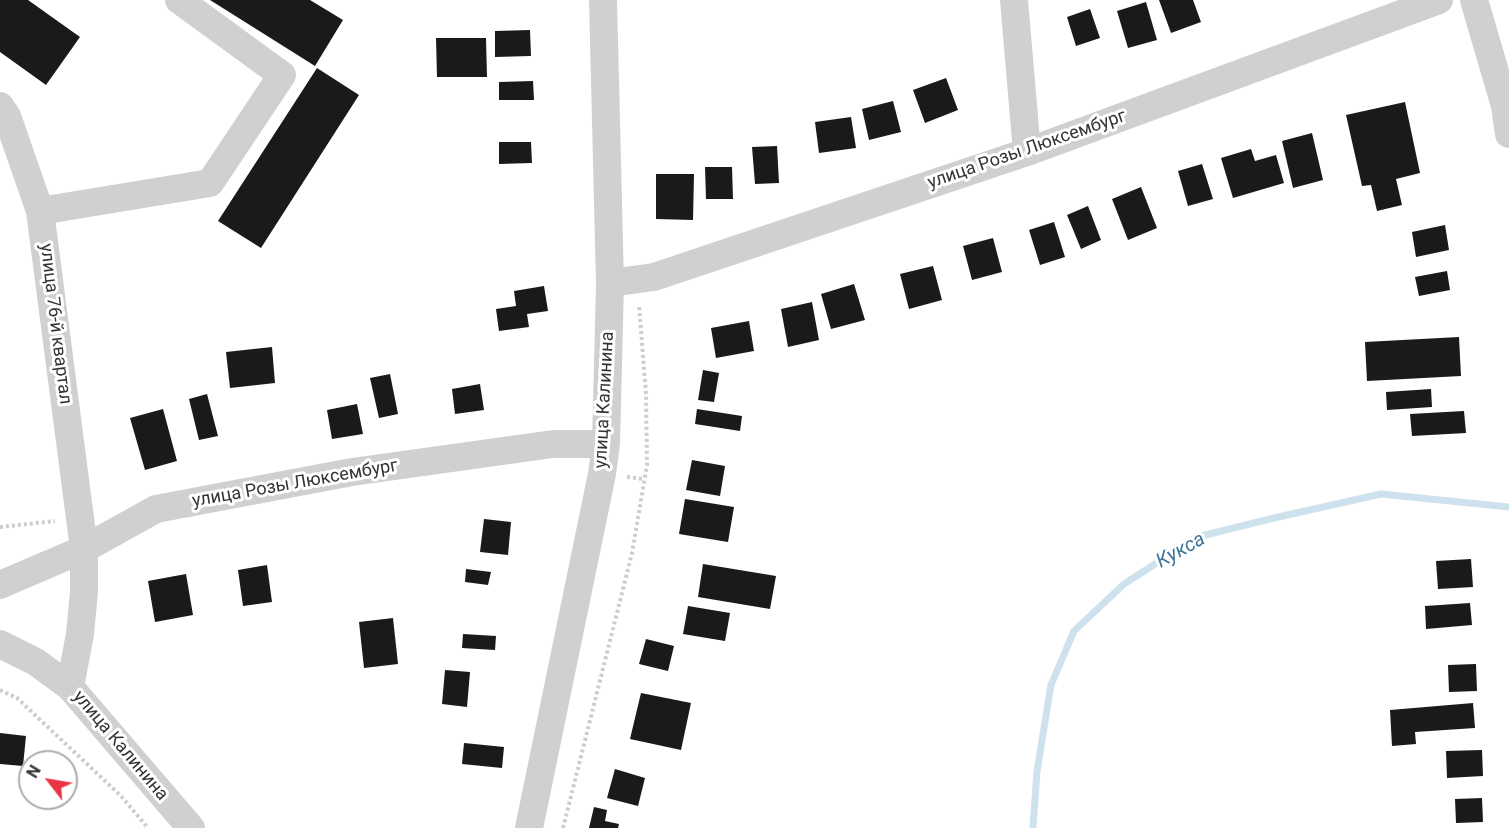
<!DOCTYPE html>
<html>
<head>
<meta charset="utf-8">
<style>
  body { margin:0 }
  #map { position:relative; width:1509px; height:828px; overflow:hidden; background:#fff; font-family:Roboto,sans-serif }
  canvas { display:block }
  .north { position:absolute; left:18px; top:750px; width:60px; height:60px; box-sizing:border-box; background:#fff; border:2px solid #adadad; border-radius:50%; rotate:301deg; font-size:16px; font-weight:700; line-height:24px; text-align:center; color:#333 }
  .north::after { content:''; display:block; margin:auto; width:21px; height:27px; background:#e93543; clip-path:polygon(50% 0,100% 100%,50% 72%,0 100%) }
</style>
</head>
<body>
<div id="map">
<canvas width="1509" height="828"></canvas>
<div class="north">N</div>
</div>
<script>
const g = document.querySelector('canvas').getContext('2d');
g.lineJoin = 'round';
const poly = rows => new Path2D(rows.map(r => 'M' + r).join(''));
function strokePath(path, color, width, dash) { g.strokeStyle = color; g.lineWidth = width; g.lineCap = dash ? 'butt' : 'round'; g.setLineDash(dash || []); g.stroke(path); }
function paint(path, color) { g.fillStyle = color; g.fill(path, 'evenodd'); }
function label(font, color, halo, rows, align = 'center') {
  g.font = font + ' Roboto,sans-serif'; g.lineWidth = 6; g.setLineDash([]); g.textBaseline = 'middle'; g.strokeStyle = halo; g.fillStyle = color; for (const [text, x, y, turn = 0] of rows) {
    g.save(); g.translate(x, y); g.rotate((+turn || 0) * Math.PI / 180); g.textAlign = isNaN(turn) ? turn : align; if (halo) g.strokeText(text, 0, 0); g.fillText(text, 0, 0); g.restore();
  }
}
strokePath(poly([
  [1033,828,1037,771,1051,685,1074,631,1124,584,1197,537,1274,518,1381,494,1509,507]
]), '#cee2ee', 7);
paint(poly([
  [0,0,28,0,80,37,46,85,0,52],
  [210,0,310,0,343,20,315,66],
  [1159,0,1193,0,1201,22,1171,33],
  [1146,2,1157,40,1128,48,1117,11],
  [1090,9,1100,38,1076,46,1067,17],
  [530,30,531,56,495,57,495,31],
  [436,38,486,38,487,77,437,77],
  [317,68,359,95,261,248,218,221],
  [946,78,958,110,925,123,913,90],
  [533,81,534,100,499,100,499,82],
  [893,101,901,132,869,140,862,109],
  [1405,102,1420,173,1396,179,1402,205,1377,211,1371,185,1362,186,1346,115],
  [851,117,856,148,819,153,815,122],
  [1312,133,1323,180,1293,188,1282,141],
  [499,142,531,142,532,163,499,164],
  [777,146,779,183,755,184,752,147],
  [1251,149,1255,161,1276,155,1284,183,1233,198,1221,158],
  [1202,164,1213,199,1188,206,1178,171],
  [705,167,732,167,733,199,706,199],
  [656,174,694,174,693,220,656,219],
  [1141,187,1157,228,1128,240,1112,199],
  [1088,206,1101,240,1081,249,1067,215],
  [1054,222,1065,257,1040,265,1029,230],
  [1445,225,1449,250,1416,257,1412,232],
  [993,238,1002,272,972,280,963,246],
  [933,266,942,300,909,309,900,274],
  [1447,271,1450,290,1419,296,1415,277],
  [854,284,865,320,831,329,821,294],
  [544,286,548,311,527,314,529,327,499,331,496,309,516,306,514,291],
  [812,302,819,340,788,347,781,309],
  [749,321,754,351,716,358,711,328],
  [1459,337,1461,376,1367,381,1365,342],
  [272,347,275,383,230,388,226,352],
  [703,370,719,373,714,402,698,400],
  [390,374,398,414,379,418,370,378],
  [480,384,484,410,455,414,452,389],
  [1431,389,1432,407,1387,410,1386,392],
  [207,394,218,436,199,440,189,399],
  [357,404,363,434,332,439,327,410],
  [163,409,177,461,145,470,130,418],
  [697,409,742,416,740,431,695,424],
  [1464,411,1466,433,1412,436,1410,414],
  [692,460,725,466,720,496,686,490],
  [685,499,734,507,728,542,679,534],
  [484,519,511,522,508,555,480,552],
  [1471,559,1473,587,1438,589,1436,561],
  [703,564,776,576,770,609,698,597],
  [267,565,272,602,243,606,238,570],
  [466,569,491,572,488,585,465,582],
  [186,574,193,615,155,622,148,581],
  [1470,603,1472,625,1426,629,1425,606],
  [688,606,730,613,725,641,683,634],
  [393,618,398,664,364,668,359,622],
  [463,634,496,636,495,650,462,648],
  [646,639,674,646,668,671,639,664],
  [1476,664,1477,691,1449,692,1448,665],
  [445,670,470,672,467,707,442,704],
  [641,693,691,703,681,750,630,739],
  [1473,703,1475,728,1415,732,1416,744,1392,746,1390,710],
  [0,733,26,736,23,766,0,764],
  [464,743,504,747,502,768,462,764],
  [1482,750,1483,776,1447,778,1446,751],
  [615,769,645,778,638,806,607,798],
  [1482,798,1483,822,1456,823,1455,799],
  [594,807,607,810,605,821,619,824,618,828,589,828]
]), '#1a1a1a');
strokePath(poly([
  [627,477,644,479],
  [0,527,55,521],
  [0,690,17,698,121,796,148,828],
  [563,828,632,553,647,465,646,394,639,305]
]), '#cdcdcd', 4, [3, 3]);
strokePath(poly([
  [1014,0,1027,152],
  [1474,0,1505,106,1509,134],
  [0,106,7,116,40,211,84,549,84,592,80,634,70,687,191,828],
  [40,211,210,183,282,75,179,0],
  [610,283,654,277,1027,152,1439,0],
  [0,585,84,549,156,509,352,472,553,444,606,444],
  [0,644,36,662,70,687],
  [529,828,602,474,606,444,610,283,603,0]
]), '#d0d0d0', 28);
label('18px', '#333', '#fff', [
  ["улица Розы Люксембург",1027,150,-19],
  ["улица 76-й квартал",55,324,83],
  ["улица Калинина",605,400,-87],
  ["улица Розы Люксембург",295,484,-10],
  ["улица Калинина",120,746,50]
]);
label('italic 20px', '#3d7598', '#fff', [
  ["Кукса",1181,551,-29]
]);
</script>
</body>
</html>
